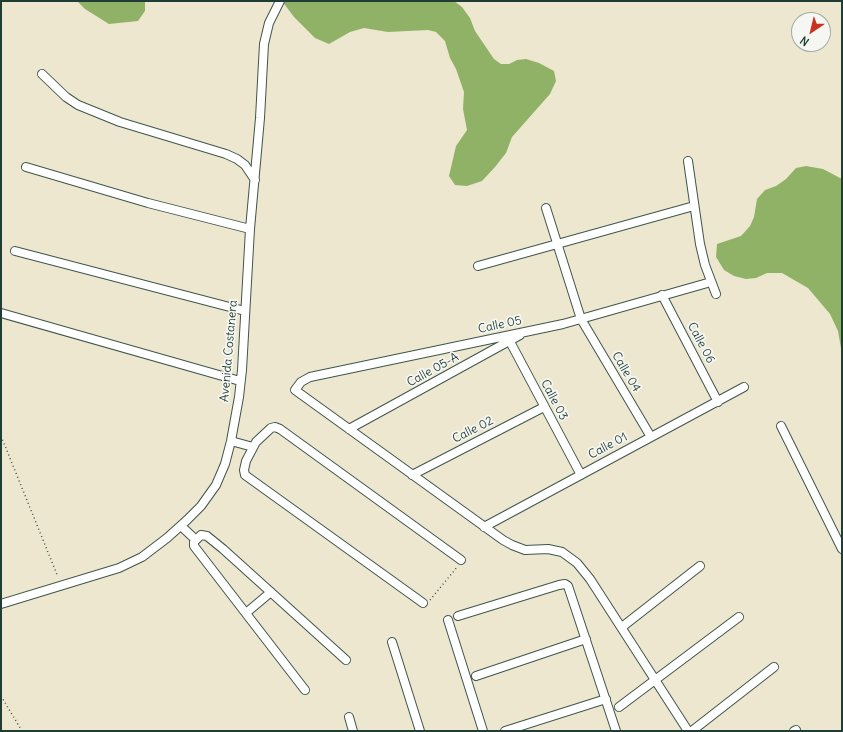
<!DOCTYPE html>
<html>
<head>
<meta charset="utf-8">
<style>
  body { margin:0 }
  #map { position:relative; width:843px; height:732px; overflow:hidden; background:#ede7cf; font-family:Delius,sans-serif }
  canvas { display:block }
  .frame { position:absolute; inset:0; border:2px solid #1f3d34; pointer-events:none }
  .north { position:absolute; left:791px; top:12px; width:40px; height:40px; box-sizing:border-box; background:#f6f6f2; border:1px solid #a0aca6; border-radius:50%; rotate:215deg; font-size:11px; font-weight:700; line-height:16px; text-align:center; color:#1f3d34 }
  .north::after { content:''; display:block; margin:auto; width:14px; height:18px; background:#c8321e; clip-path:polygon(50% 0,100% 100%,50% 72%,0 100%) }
</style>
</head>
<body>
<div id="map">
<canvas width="843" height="732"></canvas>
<div class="frame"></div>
<div class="north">N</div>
</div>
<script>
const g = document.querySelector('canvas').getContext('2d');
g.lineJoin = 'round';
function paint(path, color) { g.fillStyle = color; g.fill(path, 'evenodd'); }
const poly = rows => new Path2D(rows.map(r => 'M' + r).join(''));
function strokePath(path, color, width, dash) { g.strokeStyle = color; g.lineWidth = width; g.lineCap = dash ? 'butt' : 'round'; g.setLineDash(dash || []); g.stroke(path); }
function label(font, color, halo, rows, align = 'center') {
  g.font = font + ' Delius,sans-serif'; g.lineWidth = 3.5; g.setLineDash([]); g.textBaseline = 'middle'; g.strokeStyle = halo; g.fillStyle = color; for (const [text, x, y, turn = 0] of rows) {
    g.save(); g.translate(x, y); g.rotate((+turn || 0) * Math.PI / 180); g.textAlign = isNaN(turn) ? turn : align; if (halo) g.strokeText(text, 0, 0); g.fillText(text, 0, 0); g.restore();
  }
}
paint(poly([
  [77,1,145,1,145,11,138,21,109,24,85,9],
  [282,1,454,1,462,7,470,18,475,31,494,59,501,64,509,64,517,60,526,59,539,63,554,71,556,81,550,94,512,137,506,153,495,167,482,181,467,186,455,185,449,176,456,146,467,130,463,109,464,92,456,69,450,58,445,41,436,32,428,30,388,32,364,28,350,32,329,44,315,38,294,17],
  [806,166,823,169,842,179,842,354,838,331,830,314,808,288,782,273,767,273,756,278,746,279,734,276,724,270,716,257,717,244,741,236,750,226,754,217,757,199,765,190,776,186,786,179,796,168]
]), '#90b266');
const minor = poly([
  [42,74,66,97,78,105,120,122,226,154,237,159,245,165,255,180],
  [688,161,700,244,705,265,716,294],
  [26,167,148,203,250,229],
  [546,208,581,319,651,437],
  [15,251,245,311],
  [478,266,694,206],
  [662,295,718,402],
  [1,313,240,381],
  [507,336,581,475],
  [781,426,842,549],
  [349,429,520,335],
  [231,441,253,447],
  [412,475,544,407],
  [181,526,196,540],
  [484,527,744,387],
  [423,603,245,475,244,470,246,461,256,442,271,428,275,427,280,429,461,560],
  [1,604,119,568,142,557,167,538,187,520,201,506,216,485,225,464,231,441,239,397,242,370,250,229,260,118,264,44,269,23,280,1],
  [246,613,271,592],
  [458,616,559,585,565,584,568,586,616,731],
  [448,620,483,731],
  [622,627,700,566],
  [392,642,420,731],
  [476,676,586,639],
  [305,690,194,546,194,542,201,535,207,536,223,549,346,660],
  [619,707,739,617],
  [349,717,353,731],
  [505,731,606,699],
  [688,731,590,579,577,563,562,552,548,549,525,550,512,545,503,540,295,390,301,382,310,377,563,324,711,282],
  [692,731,774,667],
  [794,731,796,730]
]);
strokePath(minor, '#3e564b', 10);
strokePath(poly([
  [1,436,58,577],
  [430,600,458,566],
  [1,696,22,731]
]), '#3e564b', 1.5, [1, 3]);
strokePath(minor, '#fff', 8);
label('12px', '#1f3d34', '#f6f6f2', [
  ["Calle 05",500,325,-12],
  ["Calle 06",701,343,62],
  ["Avenida Costanera",229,351,-85],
  ["Calle 05-A",433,370,-29],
  ["Calle 04",626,372,59],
  ["Calle 03",554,400,62],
  ["Calle 02",473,430,-27],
  ["Calle 01",608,446,-28]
]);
</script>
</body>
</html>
